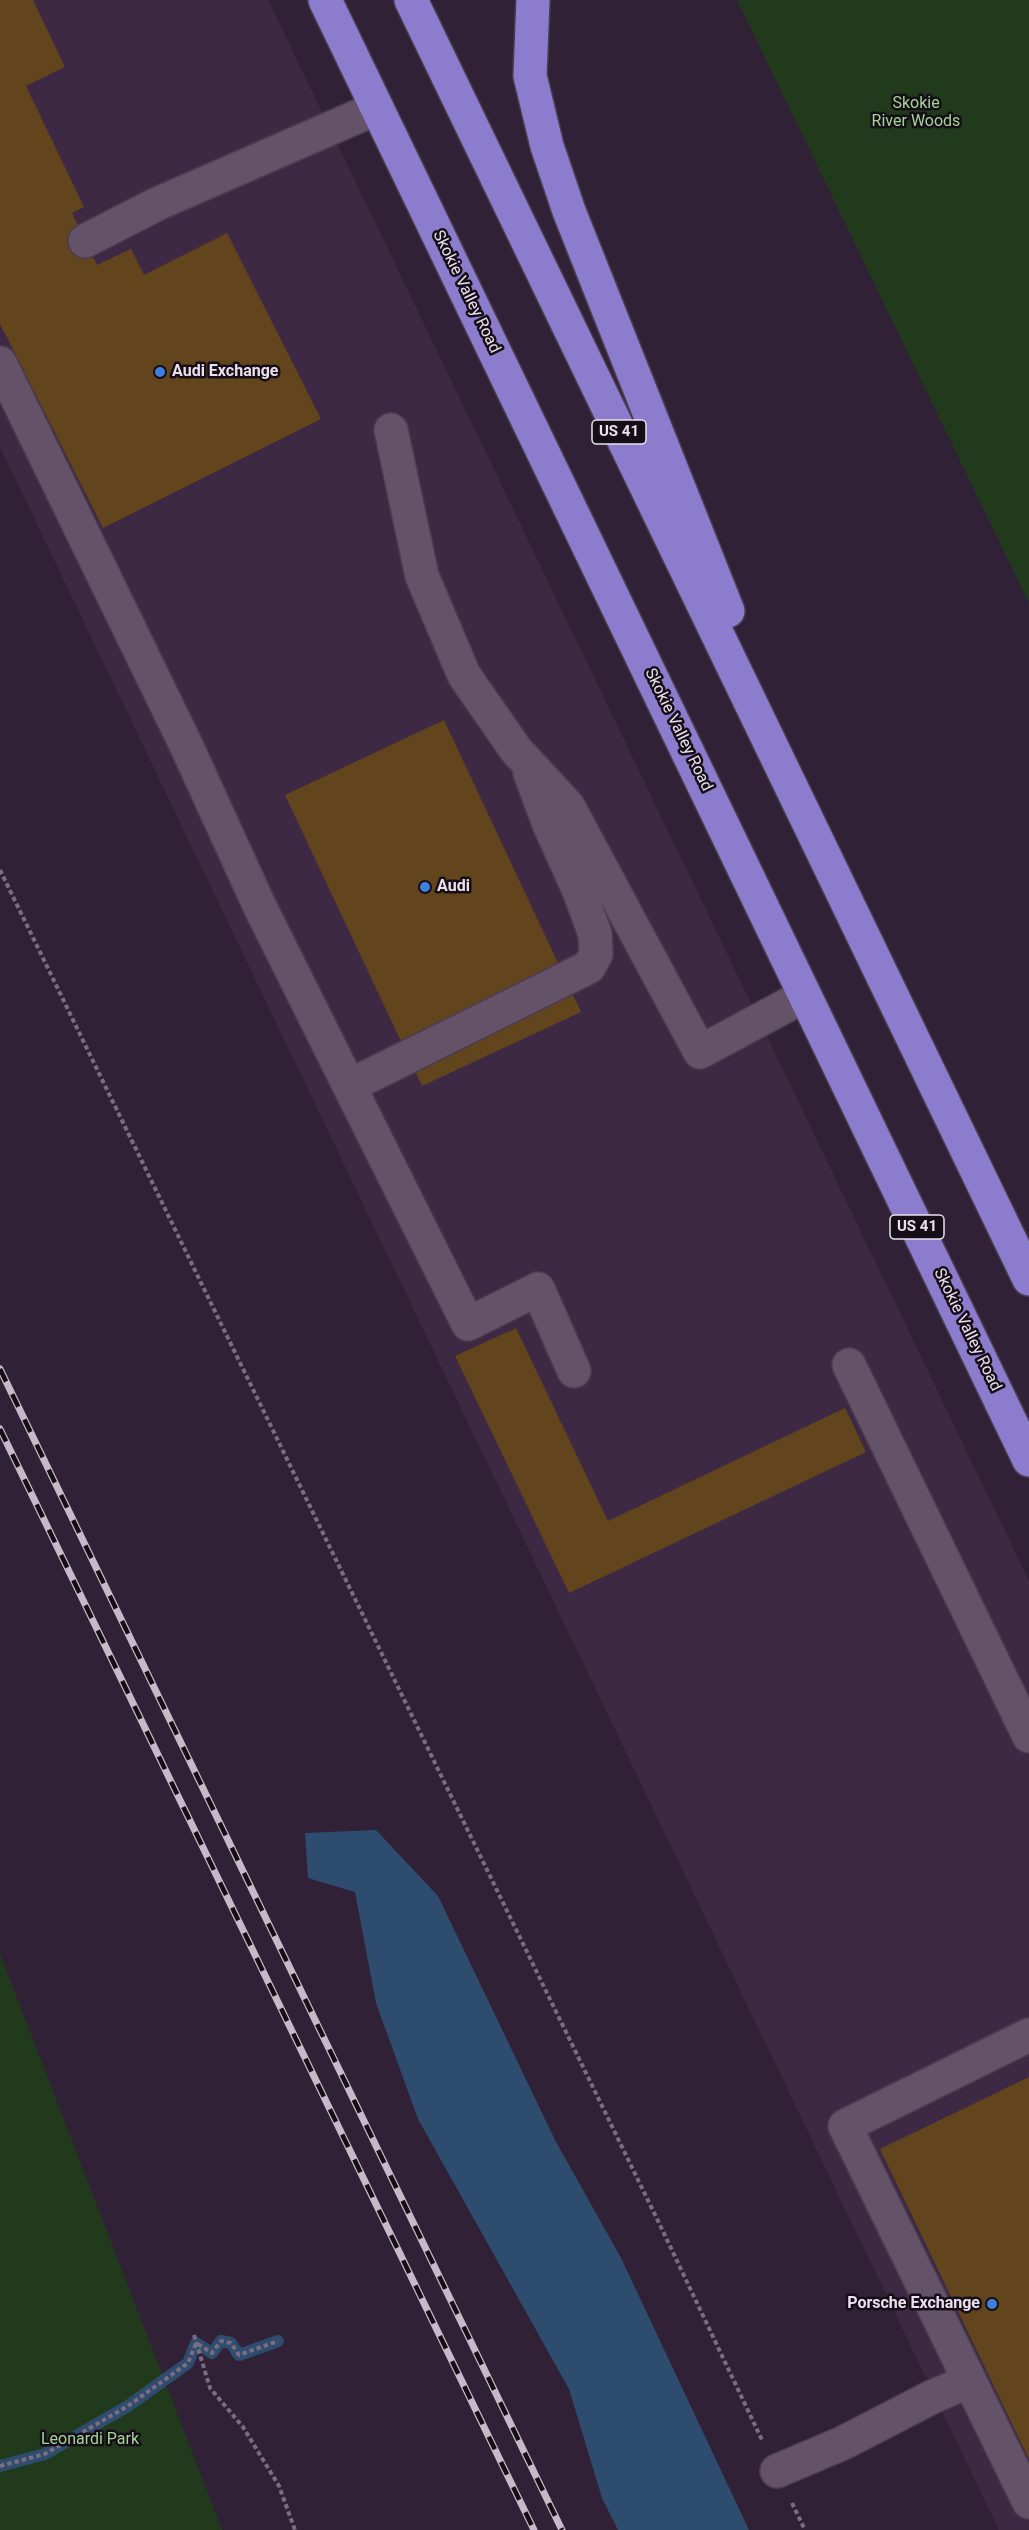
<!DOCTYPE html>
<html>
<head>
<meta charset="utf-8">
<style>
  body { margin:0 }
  canvas { display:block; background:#312136 }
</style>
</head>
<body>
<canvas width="1029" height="2530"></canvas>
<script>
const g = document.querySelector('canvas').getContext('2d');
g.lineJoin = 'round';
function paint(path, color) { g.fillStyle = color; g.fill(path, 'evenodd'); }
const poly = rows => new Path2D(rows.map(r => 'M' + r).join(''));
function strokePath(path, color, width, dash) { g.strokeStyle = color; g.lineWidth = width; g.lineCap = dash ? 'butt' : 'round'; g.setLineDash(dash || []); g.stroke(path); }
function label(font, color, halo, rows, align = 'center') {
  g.font = font + ' Roboto,sans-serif'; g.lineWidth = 5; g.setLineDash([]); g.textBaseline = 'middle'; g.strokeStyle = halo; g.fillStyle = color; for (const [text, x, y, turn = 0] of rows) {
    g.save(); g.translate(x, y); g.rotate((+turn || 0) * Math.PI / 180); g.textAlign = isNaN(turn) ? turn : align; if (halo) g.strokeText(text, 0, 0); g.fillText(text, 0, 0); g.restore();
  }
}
paint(poly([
  [0,0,268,0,1029,1581,1029,2530,999,2530,0,447]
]), '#3d2943');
paint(poly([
  [737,0,1029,0,1029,603],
  [0,1954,222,2530,0,2530]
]), '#223a1c');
paint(poly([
  [376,1830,438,1896,555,2140,621,2258,749,2530,618,2530,602,2498,569,2389,418,2119,376,2003,355,1892,308,1878,305,1833]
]), '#2d4c6e');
strokePath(poly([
  [0,2466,45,2454,128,2406,188,2363,196,2343,212,2353,221,2341,231,2343,239,2355,278,2341]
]), '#2d4c6e', 12);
paint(poly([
  [0,0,33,0,65,67,26,86,84,207,72,213,97,265,131,249,144,275,227,233,321,419,103,528,0,324],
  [444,720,581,1012,422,1086,285,795],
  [516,1328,608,1521,845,1408,866,1452,569,1593,455,1356],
  [1029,2077,1029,2459,880,2149]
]), '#62441d');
const minor = poly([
  [85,241,157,204,377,108],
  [0,363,186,745,260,907,468,1324,538,1289,574,1371],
  [391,430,422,576,464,675,516,750,568,806,700,1052,804,996],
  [351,1085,589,967,596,954,595,934,580,893,549,824,530,773],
  [849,1365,1029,1736],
  [1029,2035,845,2126,1029,2502],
  [777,2471,843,2443,932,2397,969,2381]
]);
const highway = poly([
  [325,0,1029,1460],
  [411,0,1029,1279],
  [533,0,530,76,547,146,569,211,728,611]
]);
strokePath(minor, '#4b3d4f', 36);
strokePath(highway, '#4b3d4f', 36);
strokePath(poly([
  [0,870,660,2225,762,2440],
  [194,2335,210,2388,243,2427,279,2486,295,2530],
  [0,2466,45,2454,128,2406,188,2363,196,2343,212,2353,221,2341,231,2343,239,2355,278,2341],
  [792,2503,805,2530]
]), '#7b6d7f', 4, [4.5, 3]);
strokePath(minor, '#645269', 33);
strokePath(highway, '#8c7ccd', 33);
const rail = poly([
  [0,1369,562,2530],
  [0,1429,534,2530]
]);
strokePath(rail, '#c6bac9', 7);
strokePath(rail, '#150e17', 4.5, [14]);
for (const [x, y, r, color] of [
  [160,372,6,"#3f7fe0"],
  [425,887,6,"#3f7fe0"],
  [992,2304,6,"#3f7fe0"]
]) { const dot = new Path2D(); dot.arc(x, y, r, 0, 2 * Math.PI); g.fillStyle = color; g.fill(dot); strokePath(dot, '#150e17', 2); }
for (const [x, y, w] of [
  [619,432,54],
  [917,1227,54]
]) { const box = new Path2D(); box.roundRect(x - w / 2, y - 12, w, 24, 4.5); g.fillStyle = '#150e17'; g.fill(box); strokePath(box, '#ebe0ee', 1.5); }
label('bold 15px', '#ebe0ee', null, [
  ["US 41",619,432],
  ["US 41",917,1227]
]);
label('16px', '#a4d598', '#150e17', [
  ["Skokie",916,104],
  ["River Woods",916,122],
  ["Leonardi Park",90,2440]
]);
label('16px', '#ebe0ee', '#150e17', [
  ["Skokie Valley Road",466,292,64],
  ["Skokie Valley Road",678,730,64],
  ["Skokie Valley Road",967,1330,64]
]);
label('bold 16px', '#ebe0ee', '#150e17', [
  ["Audi Exchange",172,372],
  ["Audi",437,887],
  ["Porsche Exchange",980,2304,"right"]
], 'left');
</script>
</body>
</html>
